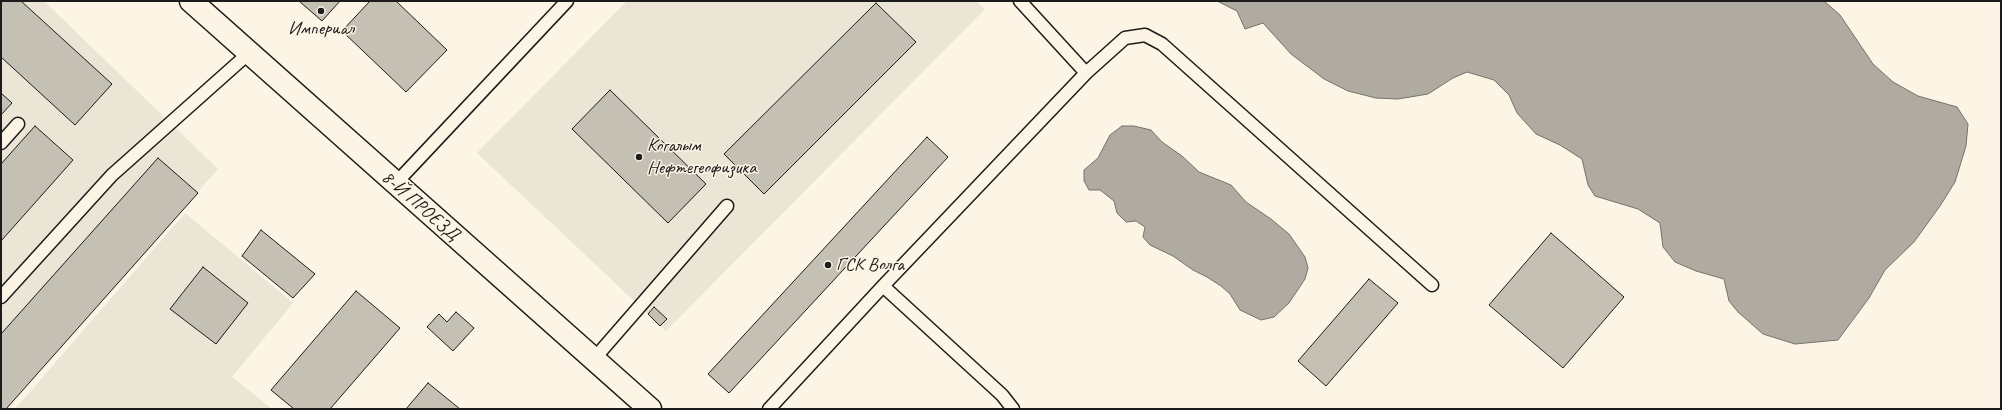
<!DOCTYPE html>
<html>
<head>
<meta charset="utf-8">
<style>
  body { margin:0 }
  #map { position:relative; width:2002px; height:410px; overflow:hidden; background:#fcf5e5; font-family:Caveat,sans-serif }
  canvas { display:block }
  .frame { position:absolute; inset:0; border:2px solid #1c1c1c; pointer-events:none }
</style>
</head>
<body>
<div id="map">
<canvas width="2002" height="410"></canvas>
<div class="frame"></div>
</div>
<script>
const g = document.querySelector('canvas').getContext('2d');
g.lineJoin = 'round';
function paint(path, color) { g.fillStyle = color; g.fill(path, 'evenodd'); }
const poly = rows => new Path2D(rows.map(r => 'M' + r).join(''));
function strokePath(path, color, width, dash) { g.strokeStyle = color; g.lineWidth = width; g.lineCap = dash ? 'butt' : 'round'; g.setLineDash(dash || []); g.stroke(path); }
function label(font, color, halo, rows, align = 'center') {
  g.font = font + ' Caveat,sans-serif'; g.lineWidth = 3; g.setLineDash([]); g.textBaseline = 'middle'; g.strokeStyle = halo; g.fillStyle = color; for (const [text, x, y, turn = 0] of rows) {
    g.save(); g.translate(x, y); g.rotate((+turn || 0) * Math.PI / 180); g.textAlign = isNaN(turn) ? turn : align; if (halo) g.strokeText(text, 0, 0); g.fillText(text, 0, 0); g.restore();
  }
}
paint(poly([
  [1,1,44,1,218,169,4,409,1,409],
  [627,1,976,1,985,9,666,331,477,153],
  [185,213,293,303,232,377,272,409,15,409]
]), '#ebe5d6');
const water = poly([
  [1217,1,1824,1,1840,15,1873,64,1893,82,1918,96,1957,107,1968,124,1966,146,1955,182,1940,206,1914,242,1885,270,1869,298,1838,340,1795,344,1763,334,1738,312,1729,301,1724,279,1696,271,1675,262,1663,247,1660,223,1638,209,1595,196,1588,185,1582,159,1560,145,1536,134,1517,113,1509,95,1494,80,1467,72,1453,78,1428,94,1398,99,1376,98,1348,91,1324,79,1291,54,1263,23,1245,29,1237,11,1217,1],
  [1122,126,1134,126,1151,130,1162,142,1182,156,1199,172,1231,185,1246,202,1271,219,1289,234,1305,257,1308,268,1305,279,1289,303,1274,317,1261,320,1240,310,1230,294,1221,286,1207,277,1193,270,1173,256,1150,245,1143,237,1145,227,1136,221,1126,222,1117,213,1114,201,1100,190,1089,190,1084,181,1084,170,1098,158,1110,135,1122,126]
]);
paint(water, '#b0aba1');
strokePath(water, '#75726c', 1);
const building = poly([
  [1,1,21,1,112,84,75,125,1,57,1,1],
  [299,1,340,1,322,21,299,1],
  [370,1,396,1,447,50,406,92,342,31,370,1],
  [876,3,916,42,764,194,724,154,876,3],
  [610,90,706,184,668,223,572,129,610,90],
  [1,93,12,103,1,115,1,93],
  [35,126,73,160,1,241,1,164,35,126],
  [927,137,948,157,729,393,708,374,927,137],
  [158,158,198,193,6,409,1,409,1,334,158,158],
  [261,230,315,274,293,298,242,256,261,230],
  [1551,233,1624,297,1563,368,1489,305,1551,233],
  [203,267,248,303,216,344,170,309,203,267],
  [1369,279,1398,303,1326,386,1298,361,1369,279],
  [356,291,400,328,330,409,294,409,271,390,356,291],
  [654,307,667,319,660,326,648,314,654,307],
  [456,312,474,328,453,351,427,327,439,314,447,322,456,312],
  [428,383,460,409,406,409,428,383]
]);
paint(building, '#c4c0b3');
strokePath(building, '#1c1c1c', 1);
const service = poly([
  [1086,73,1125,38,1145,35,1162,44,1432,285],
  [1,143,18,124],
  [395,184,567,1],
  [883,286,1002,395,1013,409],
  [1,297,112,175,249,53],
  [594,359,727,206],
  [769,409,883,286,1086,73,1020,1]
]);
const tertiary = poly([
  [191,1,650,409]
]);
strokePath(service, '#1c1c1c', 15);
strokePath(tertiary, '#1c1c1c', 25);
strokePath(service, '#fcf5e5', 12);
strokePath(tertiary, '#fcf5e5', 22);
for (const [x, y, r, color] of [
  [321,11,4,"#1c1c1c"],
  [639,157,4,"#1c1c1c"],
  [828,265,4,"#1c1c1c"]
]) { const dot = new Path2D(); dot.arc(x, y, r, 0, 2 * Math.PI); g.fillStyle = color; g.fill(dot); strokePath(dot, '#fcf5e5', 1.5); }
label('19px', '#1c1c1c', '#fcf5e5', [
  ["Империал",321,29,"center"],
  ["Когалым",647,146],
  ["Нефтегеофизика",647,168],
  ["ГСК Волга",836,265]
], 'left');
label('19px', '#1c1c1c', '#fcf5e5', [
  ["8-Й ПРОЕЗД",420,206,41]
]);
</script>
</body>
</html>
